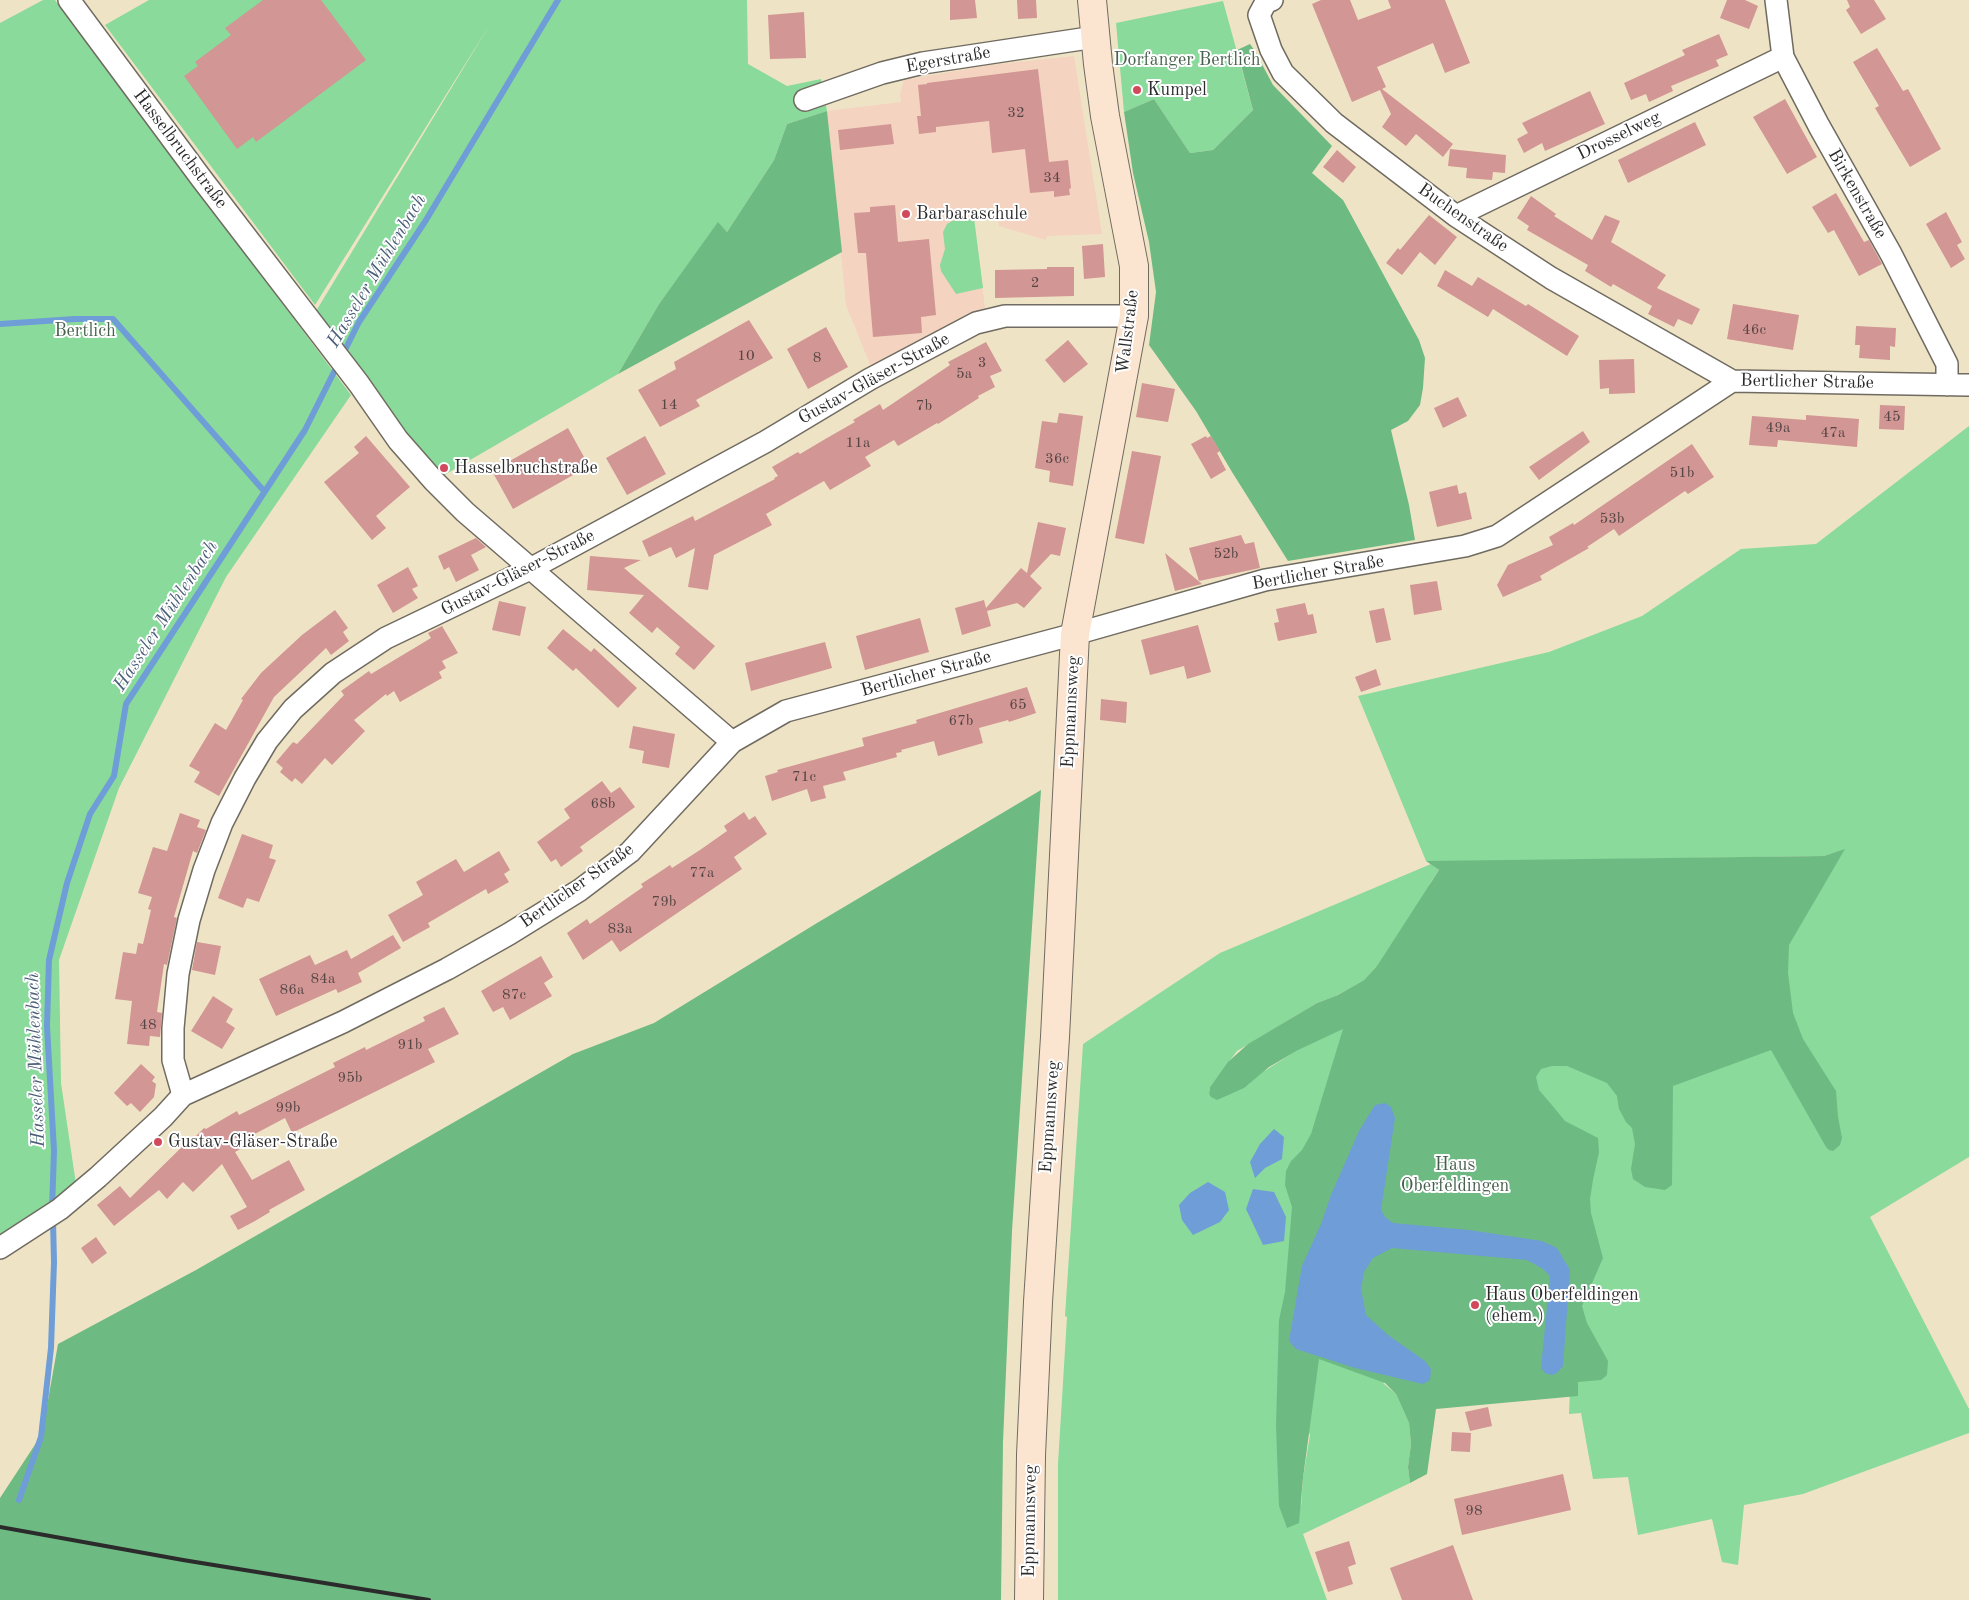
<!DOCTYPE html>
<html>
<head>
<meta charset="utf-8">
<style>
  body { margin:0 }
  canvas { display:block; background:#efe3c5 }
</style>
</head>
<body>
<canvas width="1969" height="1600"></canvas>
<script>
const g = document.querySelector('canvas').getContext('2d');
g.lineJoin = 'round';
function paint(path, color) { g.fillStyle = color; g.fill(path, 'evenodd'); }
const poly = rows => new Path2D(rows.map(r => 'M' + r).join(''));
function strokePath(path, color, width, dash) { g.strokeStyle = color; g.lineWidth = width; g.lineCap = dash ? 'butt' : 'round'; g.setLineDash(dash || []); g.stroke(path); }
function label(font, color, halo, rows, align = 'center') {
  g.font = font + ' "Old Standard TT",serif'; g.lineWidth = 4; g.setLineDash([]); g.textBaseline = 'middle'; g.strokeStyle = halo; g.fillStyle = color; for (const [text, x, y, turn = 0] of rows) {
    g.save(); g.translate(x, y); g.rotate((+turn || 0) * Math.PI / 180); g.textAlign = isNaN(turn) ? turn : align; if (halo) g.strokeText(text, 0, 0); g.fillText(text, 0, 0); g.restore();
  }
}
paint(poly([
  [1074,56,1102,234,1047,236,1046,240,999,226,997,207,973,210,985,308,967,314,871,367,846,305,827,111,901,102,900,93,904,80,991,65]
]), '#f4d3c0');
paint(poly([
  [43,0,55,0,351,395,226,577,119,788,59,960,61,1083,77,1191,0,1244,0,23],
  [149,0,747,0,748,64,787,86,821,79,827,111,787,124,774,160,727,232,718,223,659,304,618,374,434,481,310,321,492,21,315,305,105,25],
  [1223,1,1253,110,1213,150,1190,153,1154,99,1124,112,1116,23],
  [974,218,983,288,956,294,941,271,940,265,945,249,943,232,947,224,952,221],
  [1969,426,1969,1157,1870,1217,1969,1409,1969,1433,1803,1494,1744,1505,1738,1565,1722,1562,1712,1519,1638,1535,1628,1477,1593,1479,1581,1413,1569,1414,1570,1389,1383,1383,1396,1394,1409,1423,1411,1444,1408,1467,1410,1483,1303,1534,1327,1600,1058,1600,1058,1464,1067,1317,1065,1316,1083,1044,1220,953,1431,864,1439,870,1429,885,1484,861,1426,861,1358,696,1549,652,1642,616,1741,549,1816,544],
  [1844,850,1801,923,1493,861,1824,856],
  [1407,919,1341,1022,1266,1070,1212,1097,1209,1094,1210,1087,1237,1051,1317,1003,1338,995,1364,980,1377,966],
  [1278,1355,1310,1435,1303,1478,1301,1507]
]), '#89da9b');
paint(poly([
  [1250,44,1255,51,1273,85,1332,146,1312,173,1343,200,1419,340,1425,358,1423,388,1420,405,1408,421,1391,430,1409,505,1415,540,1288,561,1232,472,1196,411,1149,345,1156,292,1149,242,1133,173,1124,112,1154,99,1190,153,1213,150,1253,110,1237,50],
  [827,111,842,252,618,374,659,304,718,222,727,232,774,160,787,124],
  [1041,790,1012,1231,1003,1442,1001,1600,0,1600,0,1498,42,1434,58,1344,196,1270,573,1054,654,1023,817,923],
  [1845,849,1789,945,1788,973,1793,1013,1803,1039,1836,1091,1838,1117,1842,1138,1840,1145,1833,1151,1829,1150,1826,1147,1771,1050,1673,1086,1672,1185,1665,1190,1645,1187,1633,1179,1631,1169,1635,1144,1632,1128,1626,1122,1619,1109,1617,1096,1607,1083,1567,1066,1552,1066,1541,1069,1536,1077,1539,1090,1551,1104,1565,1121,1598,1138,1599,1152,1593,1180,1590,1199,1591,1213,1603,1258,1582,1306,1587,1323,1608,1361,1607,1375,1601,1380,1578,1382,1578,1396,1436,1409,1427,1474,1410,1483,1408,1467,1411,1444,1409,1423,1396,1394,1385,1383,1319,1359,1303,1478,1299,1523,1287,1528,1279,1506,1276,1426,1279,1320,1285,1292,1292,1207,1285,1185,1286,1171,1291,1161,1302,1150,1311,1134,1343,1029,1298,1050,1269,1067,1244,1088,1217,1100,1211,1097,1209,1094,1210,1087,1228,1062,1248,1044,1317,1003,1338,995,1364,980,1377,966,1439,870,1426,861,1824,856]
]), '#6eba83');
paint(poly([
  [1385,1103,1391,1107,1395,1118,1381,1210,1385,1217,1393,1223,1469,1230,1542,1241,1557,1248,1570,1270,1563,1366,1557,1373,1552,1375,1545,1373,1541,1368,1550,1276,1543,1269,1527,1260,1392,1248,1373,1258,1364,1272,1361,1289,1366,1315,1388,1335,1425,1361,1431,1369,1430,1380,1423,1384,1355,1368,1296,1349,1289,1341,1302,1266,1321,1224,1331,1195,1359,1131,1375,1105],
  [1274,1129,1284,1137,1282,1159,1265,1168,1255,1178,1250,1162,1260,1144],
  [1208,1182,1225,1192,1229,1210,1220,1222,1193,1235,1182,1220,1179,1205,1190,1193],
  [1253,1189,1274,1192,1286,1217,1284,1241,1263,1245,1246,1209]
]), '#6f9dd7');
strokePath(poly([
  [0,324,75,319,113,319,264,491],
  [52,1210,54,1151,47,1026,49,960,67,883,90,814,114,776,126,704,305,430,359,322,426,220,558,0],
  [19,1500,41,1437,51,1348,54,1262,53,1220]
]), '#6f9dd7', 6);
paint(poly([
  [263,0,321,0,366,60,256,142,253,137,237,149,184,76,198,66,195,62,231,35,225,28],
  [950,0,975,0,977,18,950,20],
  [1017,0,1036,0,1037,18,1018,19],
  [1321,0,1350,0,1358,20,1391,8,1388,0,1445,0,1470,63,1445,73,1433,43,1377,67,1386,87,1382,89,1453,144,1443,157,1416,134,1406,146,1382,127,1391,114,1380,90,1352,102,1312,4],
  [1727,0,1745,0,1758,6,1749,29,1720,18],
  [1847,0,1874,0,1886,19,1861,34,1846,10,1850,7],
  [804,12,806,58,770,59,768,15],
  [1719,34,1728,55,1716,60,1719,66,1671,86,1673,91,1649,102,1646,94,1631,100,1624,83,1685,55,1682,50],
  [1877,48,1903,91,1908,89,1941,149,1910,167,1875,108,1879,106,1853,62],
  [1038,69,1049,162,1068,160,1071,188,1069,189,1070,195,1054,197,1054,191,1030,193,1025,149,992,153,989,121,936,127,936,132,919,134,917,116,921,116,918,85,927,84,927,83],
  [1590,91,1605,124,1545,151,1542,143,1524,153,1517,139,1528,133,1522,123],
  [1785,99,1817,157,1787,174,1753,117],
  [1695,122,1706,145,1628,183,1618,160],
  [891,124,894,144,840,150,838,130],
  [1450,149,1506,155,1505,173,1493,172,1492,180,1466,178,1467,168,1448,166],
  [1337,150,1356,167,1343,183,1323,167],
  [1836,193,1864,242,1869,240,1882,264,1859,276,1834,230,1828,233,1812,207],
  [1531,196,1556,214,1554,216,1592,240,1605,215,1620,221,1611,242,1666,275,1657,288,1700,309,1692,325,1678,319,1674,327,1648,314,1652,306,1613,284,1611,287,1585,271,1588,265,1527,230,1529,226,1517,218],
  [895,205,898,242,929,239,936,315,921,317,922,333,873,337,866,253,858,253,854,213,870,212,870,207],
  [1946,212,1962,242,1957,245,1965,259,1951,268,1926,224],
  [1429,215,1457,237,1435,265,1420,252,1402,275,1386,263,1398,248,1400,250],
  [1103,244,1105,277,1084,279,1082,246],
  [1047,267,1074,267,1074,296,995,298,995,270,1047,269],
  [1445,270,1472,286,1478,277,1526,306,1528,304,1579,336,1567,356,1493,309,1488,317,1437,286],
  [1733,304,1799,315,1793,350,1727,339],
  [749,320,773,358,696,400,700,406,660,427,638,390,676,369,674,362],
  [1856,326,1896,328,1895,347,1890,346,1890,360,1859,358,1860,345,1855,345],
  [826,327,848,367,808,389,787,349],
  [1068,340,1088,364,1064,383,1045,360],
  [986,342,1002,371,990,376,995,387,978,396,979,398,938,424,937,423,898,446,894,440,865,457,871,466,830,490,824,481,766,514,772,525,714,555,708,590,688,587,695,548,676,558,671,547,649,557,642,541,693,516,695,521,775,479,774,478,778,476,772,467,798,452,800,454,827,438,855,422,853,420,880,404,883,410,950,365,948,362],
  [1634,359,1635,393,1609,394,1609,388,1600,389,1599,360],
  [1142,383,1175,389,1168,422,1136,417],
  [1458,397,1467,416,1443,428,1434,408],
  [1880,405,1905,406,1904,430,1879,429],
  [1059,413,1083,416,1073,486,1049,482,1050,471,1035,468,1042,421,1057,423],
  [1806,415,1859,419,1857,447,1778,440,1777,447,1749,445,1752,416,1806,420],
  [568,428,589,466,513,509,492,471],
  [1583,431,1590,442,1539,480,1529,467],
  [366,436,410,487,376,516,386,528,372,540,324,482,359,453,354,447],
  [645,436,666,474,627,495,606,458],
  [1206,436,1207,438,1211,436,1220,451,1217,453,1226,470,1211,479,1191,444],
  [1692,444,1714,477,1688,494,1685,491,1619,536,1614,529,1587,547,1589,548,1540,576,1542,580,1503,597,1497,585,1508,565,1553,545,1549,537,1573,523,1574,525],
  [1132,451,1161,456,1144,544,1115,538],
  [1457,485,1459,494,1466,492,1472,519,1437,527,1429,492],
  [1038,522,1066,528,1060,556,1051,554,1030,576,1042,588,1024,608,1017,603,987,611,991,626,962,635,955,608,984,600,986,608,1021,568,1027,573],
  [1241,535,1245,544,1254,542,1260,568,1199,581,1189,548],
  [476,538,486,547,471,555,479,570,456,582,449,567,444,570,438,556],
  [1165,553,1202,584,1175,591],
  [590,556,641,560,624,568,715,646,694,670,675,654,680,647,657,627,652,633,629,613,644,595,587,590],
  [408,567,418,586,412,589,418,598,393,613,377,585],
  [1437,581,1442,610,1414,615,1410,585],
  [499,601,526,607,520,636,492,630],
  [1305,603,1308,615,1313,614,1317,633,1278,641,1274,623,1279,622,1276,609],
  [1384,608,1391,640,1376,643,1369,611],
  [335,610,348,628,343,632,349,641,331,655,326,648,274,697,219,796,194,782,200,772,189,766,215,723,226,730,243,700,241,699,261,673,302,635],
  [920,618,929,652,865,670,856,636],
  [1198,625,1211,672,1187,679,1184,666,1150,675,1141,640],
  [442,626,458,653,442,661,446,668,439,672,442,678,400,702,394,691,387,696,386,694,354,720,365,731,332,765,325,758,302,784,295,778,292,782,280,772,283,768,276,762,293,742,297,744,344,695,341,691,369,671,371,674,431,638,428,633],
  [563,629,591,652,594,648,637,688,618,708,576,668,573,671,547,648],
  [825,642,832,668,751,691,745,663],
  [1376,669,1381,685,1361,692,1355,677],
  [1027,687,1036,713,1009,722,1008,720,979,728,983,743,938,756,934,741,901,750,902,752,896,753,897,757,843,772,846,780,823,786,826,798,811,802,807,789,772,801,765,776,778,772,777,770,864,746,862,738,917,723,916,720],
  [1101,699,1127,702,1126,723,1100,720],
  [633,726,675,734,669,768,642,763,644,751,629,748],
  [602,781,611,793,620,787,635,807,580,847,583,851,561,867,556,859,551,862,537,842,570,818,564,809],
  [744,812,749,820,755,816,767,834,734,857,742,869,620,952,612,940,583,960,567,933,587,919,590,924,643,887,641,884,655,875,670,865,672,868,700,850,727,831,724,826],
  [180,813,200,820,197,827,206,830,197,853,193,851,174,917,177,918,167,965,164,964,157,1012,162,1013,160,1037,150,1036,149,1046,127,1044,132,1001,115,999,123,952,136,954,138,943,143,944,151,910,148,909,152,897,138,893,153,847,167,851],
  [242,834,273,845,269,858,276,860,259,902,247,898,243,908,218,898],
  [499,851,510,870,504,874,509,882,488,894,486,889,428,923,430,927,403,942,388,915,423,895,416,882,456,859,464,872],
  [393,935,401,948,358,973,362,982,338,993,336,989,276,1016,259,979,310,955,315,965,347,950,351,959],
  [197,942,221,946,215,975,192,970],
  [541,956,553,977,544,983,552,996,510,1020,503,1007,493,1012,481,991],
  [213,996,233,1009,226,1022,235,1028,222,1049,191,1031],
  [444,1007,459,1034,428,1049,435,1062,292,1133,285,1118,251,1136,254,1141,235,1152,252,1180,289,1160,305,1190,269,1210,270,1212,255,1221,238,1230,230,1216,247,1207,222,1164,193,1192,183,1182,167,1199,159,1190,114,1226,97,1205,120,1186,130,1198,193,1136,195,1137,204,1128,206,1129,237,1111,239,1115,335,1067,333,1063,365,1047,366,1050,425,1021,423,1017],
  [141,1064,155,1077,152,1081,156,1084,154,1097,140,1112,131,1103,127,1106,114,1093],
  [96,1237,107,1253,92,1264,81,1248],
  [1488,1407,1492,1426,1470,1431,1465,1412],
  [1452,1432,1471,1433,1470,1452,1451,1451],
  [1563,1474,1571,1510,1462,1535,1454,1499],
  [1349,1541,1356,1564,1348,1567,1353,1584,1328,1592,1315,1552],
  [1453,1545,1473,1600,1402,1600,1390,1568]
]), '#d29694');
const street = poly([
  [69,0,201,178,359,384,398,440,434,481,465,512,732,742],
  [1272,0,1266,2,1259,15,1271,50,1283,73,1334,123,1456,216,1551,278,1732,381],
  [1776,0,1783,57,1819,126,1891,254,1947,364,1947,385],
  [805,100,882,73,923,63,1095,37],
  [1456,216,1783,57],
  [183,1095,173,1060,173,1028,178,974,189,920,204,870,222,823,245,778,267,741,293,709,333,673,386,638,532,568,765,442,870,379,976,323,1005,316,1134,316],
  [0,1248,60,1209,98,1177,163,1117,183,1095,343,1022,447,969,509,934,580,890,630,852,732,742,786,711,1075,634,1265,580,1465,546,1497,536,1732,381,1969,385]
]);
const secondary = poly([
  [1029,1600,1031,1455,1038,1302,1055,1037,1075,634,1134,316,1134,266,1105,116,1098,64,1092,0]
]);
strokePath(street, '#706b61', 24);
strokePath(secondary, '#706b61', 30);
strokePath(street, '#fff', 21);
strokePath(secondary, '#fce5d0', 28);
strokePath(poly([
  [0,1527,183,1560,429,1600]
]), '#2b2b2b', 4);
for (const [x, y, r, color] of [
  [1137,90,5,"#d1495b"],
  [906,214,5,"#d1495b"],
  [444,468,5,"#d1495b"],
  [158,1142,5,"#d1495b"],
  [1475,1305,5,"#d1495b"]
]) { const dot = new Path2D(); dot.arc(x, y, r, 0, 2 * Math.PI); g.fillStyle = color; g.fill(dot); strokePath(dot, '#fff', 2); }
label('15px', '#554645', null, [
  ["32",1016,113],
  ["34",1052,178],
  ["2",1035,283],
  ["46c",1754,330],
  ["10",746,356],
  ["8",817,358],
  ["3",982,363],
  ["5a",964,374],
  ["14",669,405],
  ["7b",924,406],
  ["45",1892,417],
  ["49a",1778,428],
  ["47a",1833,433],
  ["11a",858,443],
  ["36c",1057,459],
  ["51b",1682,473],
  ["53b",1612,519],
  ["52b",1226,554],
  ["65",1018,705],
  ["67b",961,721],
  ["71c",804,777],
  ["68b",603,804],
  ["77a",702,873],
  ["79b",664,902],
  ["83a",620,929],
  ["84a",323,979],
  ["86a",292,990],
  ["87c",514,995],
  ["48",148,1025],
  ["91b",410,1045],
  ["95b",350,1078],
  ["99b",288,1108],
  ["98",1474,1511]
]);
label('18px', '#2b2b2b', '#fff', [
  ["Egerstraße",948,60,-10],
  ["Drosselweg",1619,136,-26],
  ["Hasselbruchstraße",180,149,53],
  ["Birkenstraße",1857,194,60],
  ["Buchenstraße",1463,218,35],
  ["Wallstraße",1128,332,-83],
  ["Gustav-Gläser-Straße",874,379,-29],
  ["Bertlicher Straße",1807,382,1],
  ["Gustav-Gläser-Straße",518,573,-27],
  ["Bertlicher Straße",1318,573,-10],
  ["Bertlicher Straße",926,674,-15],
  ["Eppmannsweg",1071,712,-87],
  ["Bertlicher Straße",577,886,-35],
  ["Eppmannsweg",1050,1117,-86],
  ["Eppmannsweg",1030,1521,-89]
]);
label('18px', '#47604d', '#fff', [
  ["Dorfanger Bertlich",1187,60],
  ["Bertlich",85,331],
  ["Haus",1455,1165],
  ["Oberfeldingen",1455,1186]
]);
label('18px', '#2b2b2b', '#fff', [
  ["Kumpel",1147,90],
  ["Barbaraschule",916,214],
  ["Hasselbruchstraße",454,468],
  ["Gustav-Gläser-Straße",168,1142],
  ["Haus Oberfeldingen",1485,1295],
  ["(ehem.)",1485,1316]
], 'left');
label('italic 19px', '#4a5e78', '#fff', [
  ["Hasseler Mühlenbach",377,271,-59],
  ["Hasseler Mühlenbach",166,616,-57],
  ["Hasseler Mühlenbach",36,1060,-92]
]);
</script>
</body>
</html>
